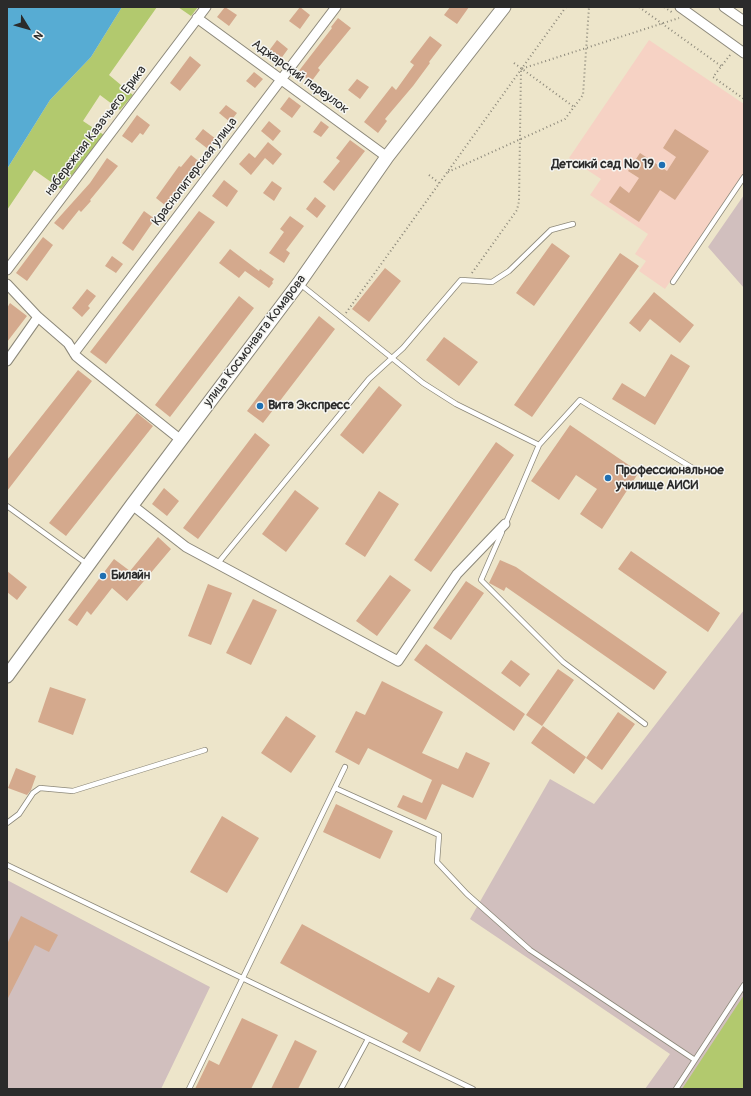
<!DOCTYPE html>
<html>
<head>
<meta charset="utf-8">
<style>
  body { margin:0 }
  #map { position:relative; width:751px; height:1096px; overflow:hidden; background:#ede5ca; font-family:Pangolin,sans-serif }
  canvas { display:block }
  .frame { position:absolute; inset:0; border:8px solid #2b2b2b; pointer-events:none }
  .north { position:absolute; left:8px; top:8px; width:40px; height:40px; -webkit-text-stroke:3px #f6f6f2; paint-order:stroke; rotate:127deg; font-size:11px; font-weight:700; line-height:16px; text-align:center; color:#2b2b2b }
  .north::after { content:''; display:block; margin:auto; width:14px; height:18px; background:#2b2b2b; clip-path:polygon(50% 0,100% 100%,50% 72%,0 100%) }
</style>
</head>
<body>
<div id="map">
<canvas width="751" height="1096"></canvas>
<div class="frame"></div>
<div class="north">N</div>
</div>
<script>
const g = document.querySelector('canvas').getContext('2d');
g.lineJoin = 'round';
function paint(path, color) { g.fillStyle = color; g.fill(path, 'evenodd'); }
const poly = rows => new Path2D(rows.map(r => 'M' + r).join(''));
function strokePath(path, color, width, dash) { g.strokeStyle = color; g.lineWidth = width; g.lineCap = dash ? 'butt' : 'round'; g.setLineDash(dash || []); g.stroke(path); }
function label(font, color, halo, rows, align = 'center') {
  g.font = font + ' Pangolin,sans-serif'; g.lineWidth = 3; g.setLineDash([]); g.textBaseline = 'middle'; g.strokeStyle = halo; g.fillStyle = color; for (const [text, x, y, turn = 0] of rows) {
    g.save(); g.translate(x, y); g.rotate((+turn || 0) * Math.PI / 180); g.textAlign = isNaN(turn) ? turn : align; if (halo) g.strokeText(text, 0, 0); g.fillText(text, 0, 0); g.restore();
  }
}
paint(poly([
  [649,40,744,104,744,173,665,289,639,271,646,261,635,254,648,234,590,195,601,179,569,158]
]), '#f6d2c4');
paint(poly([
  [744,195,744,288,708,247],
  [744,610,744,1089,645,1089,670,1054,470,919,550,779,594,804],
  [7,880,210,987,161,1089,7,1089]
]), '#d1bfbe');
paint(poly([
  [122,7,157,7,109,75,133,95,120,110,100,95,83,121,104,135,61,189,34,170,7,210,7,169,50,100,91,57],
  [178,7,198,7,191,16],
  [744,995,744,1089,682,1089]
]), '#b2c96e');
paint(poly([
  [7,7,122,7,91,57,50,100,7,169]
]), '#57acd3');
paint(poly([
  [225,7,237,15,229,26,217,17],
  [300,7,310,15,300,29,289,21],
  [450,7,469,7,457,24,444,15],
  [338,18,351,28,318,68,320,70,311,82,298,72,332,28,331,27],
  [430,36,442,45,429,62,430,63,413,86,385,119,387,121,378,133,364,122,392,86,396,90,414,65,410,62],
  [277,40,288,49,280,60,268,52],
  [190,56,201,65,180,91,170,83],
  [254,72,263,79,255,88,246,81],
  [357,79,369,87,360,99,348,90],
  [289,97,301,106,292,118,280,109],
  [226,105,237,113,230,122,219,113],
  [137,115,150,125,143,135,140,133,132,143,122,136],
  [269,121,281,131,273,141,261,131],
  [321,121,329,127,321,137,313,132],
  [203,129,216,139,208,149,195,139],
  [675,129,709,151,675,200,660,190,639,222,609,202,620,186,629,193,639,178,628,171,640,153,667,171,676,157,663,148],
  [350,140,365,151,334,191,323,182,340,161,336,158],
  [268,142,282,154,273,165,265,158,251,175,239,164,249,153,255,158],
  [191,155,201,163,173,195,174,196,166,206,156,198,179,166,181,167],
  [107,158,118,166,90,200,91,201,81,212,79,210,63,230,54,223,90,183],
  [224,180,238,191,227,207,212,196],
  [272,181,282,188,274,201,263,193],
  [315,197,326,206,317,218,306,209],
  [144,211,155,219,133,251,122,243],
  [199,211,215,222,106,364,90,352],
  [290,216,304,226,286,250,290,253,284,263,269,253,284,232,280,229],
  [43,237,53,245,27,281,16,273],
  [552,243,570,256,534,306,516,293],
  [230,249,259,271,260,269,274,279,272,282,273,283,269,288,245,271,239,278,219,263],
  [620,253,639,266,532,417,514,405],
  [112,256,123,264,116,273,105,266],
  [385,268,401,281,369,322,352,309],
  [87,289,96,296,88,306,90,308,82,317,72,308],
  [654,292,694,325,680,343,650,319,640,332,629,323],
  [239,296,254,308,170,417,155,405],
  [10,303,27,316,7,342,7,308],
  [319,316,335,329,263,423,247,411],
  [444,337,478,362,459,386,426,360],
  [671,354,690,366,655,425,612,399,622,383,645,397],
  [78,370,92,381,7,491,7,460],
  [379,386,402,405,363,454,340,435],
  [137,413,153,426,66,536,49,523],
  [570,425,639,472,602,529,580,514,597,489,576,475,559,500,531,481],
  [255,433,270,445,198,539,183,528],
  [496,442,514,455,431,572,414,560],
  [164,488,179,501,167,516,152,504],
  [295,490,319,508,286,552,262,534],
  [379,491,399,504,365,557,345,544],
  [158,537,171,549,127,601,112,588,91,615,87,611,77,626,68,620,114,559,130,571],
  [631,551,720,613,708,632,618,569],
  [500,560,516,567,667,672,654,690,506,587,504,591,491,584,489,583],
  [7,571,27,587,17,600,7,592],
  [390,575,411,590,377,636,356,621],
  [466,581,484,593,451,640,433,628],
  [208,584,232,593,211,645,188,636],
  [253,599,277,610,251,665,226,653],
  [426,644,525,714,514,731,414,660],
  [511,660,530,674,520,687,501,673],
  [558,669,574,680,542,726,526,715],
  [382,681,443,712,422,753,458,769,466,752,490,763,473,798,442,784,426,820,397,807,403,795,422,803,432,780,368,748,359,765,335,752,356,711,365,715],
  [50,687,86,699,73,735,38,722],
  [618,712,635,724,602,770,586,758],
  [286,716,316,736,291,773,261,753],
  [543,726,586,757,574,774,531,743],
  [16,768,36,776,31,790,27,795,8,788],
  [336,804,393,831,380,859,323,832],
  [222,816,259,838,227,893,190,872],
  [21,916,58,935,49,952,35,945,7,1000,7,944],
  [302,924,429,993,438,977,455,986,420,1052,402,1042,408,1033,280,963],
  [242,1018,278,1035,251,1089,195,1089,209,1060,219,1065],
  [295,1040,317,1051,298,1089,271,1089]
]), '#d4a98d');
const service = poly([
  [673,282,744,177],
  [300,284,423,383,456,404,539,445,505,525],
  [539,445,580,400,696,470],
  [7,506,87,564],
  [502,532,481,580,563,662,645,724],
  [218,563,369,379,403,348,461,280,492,282,509,271,551,230,573,224],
  [335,788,439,835,437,862,467,894,530,950,695,1060],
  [7,823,19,814,33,793,40,788,73,791,205,750],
  [7,865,473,1089],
  [189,1089,345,767],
  [341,1089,368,1039],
  [676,1089,744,985]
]);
const minor = poly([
  [680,7,744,53],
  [724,7,744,21],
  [197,18,387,157],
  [7,270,206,7],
  [7,284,38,317,68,343,76,356,82,361,181,440],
  [74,353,336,7],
  [7,361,38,317],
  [132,505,186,547,398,661,457,574,505,524]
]);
const secondary = poly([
  [7,676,132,505,299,283,387,157,504,7]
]);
strokePath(service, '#8c887a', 6);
strokePath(minor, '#8c887a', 11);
strokePath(secondary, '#8c887a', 15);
strokePath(poly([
  [639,7,721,66],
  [664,7,673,13],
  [730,55,713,77,744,99],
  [514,63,574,107],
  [448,172,565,119,583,95,589,7],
  [429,175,439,183],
  [472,273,517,210,519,201,521,69,679,18],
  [346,313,566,7]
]), '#8c887a', 2, [1, 3]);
strokePath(service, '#fff', 4.5);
strokePath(minor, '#fff', 9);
strokePath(secondary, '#fff', 13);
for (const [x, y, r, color] of [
  [662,165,4,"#1f6fb2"],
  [260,406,4,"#1f6fb2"],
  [608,478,4,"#1f6fb2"],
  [103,576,4,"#1f6fb2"]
]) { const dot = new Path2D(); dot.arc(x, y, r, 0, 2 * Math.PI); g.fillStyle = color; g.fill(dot); strokePath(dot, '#f6f6f2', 1.5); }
label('13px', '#2b2b2b', '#f6f6f2', [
  ["Аджарский переулок",300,77,36],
  ["набережная Казачьего Ерика",96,131,-53],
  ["Краснопитерская улица",195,172,-53],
  ["улица Космонавта Комарова",255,341,-53]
]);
label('bold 13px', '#2b2b2b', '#f6f6f2', [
  ["Детсикй сад № 19",654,165,"right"],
  ["Вита Экспресс",268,406],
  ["Профессиональное",616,471],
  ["училище АИСИ",616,486],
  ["Билайн",111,576]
], 'left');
</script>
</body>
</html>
